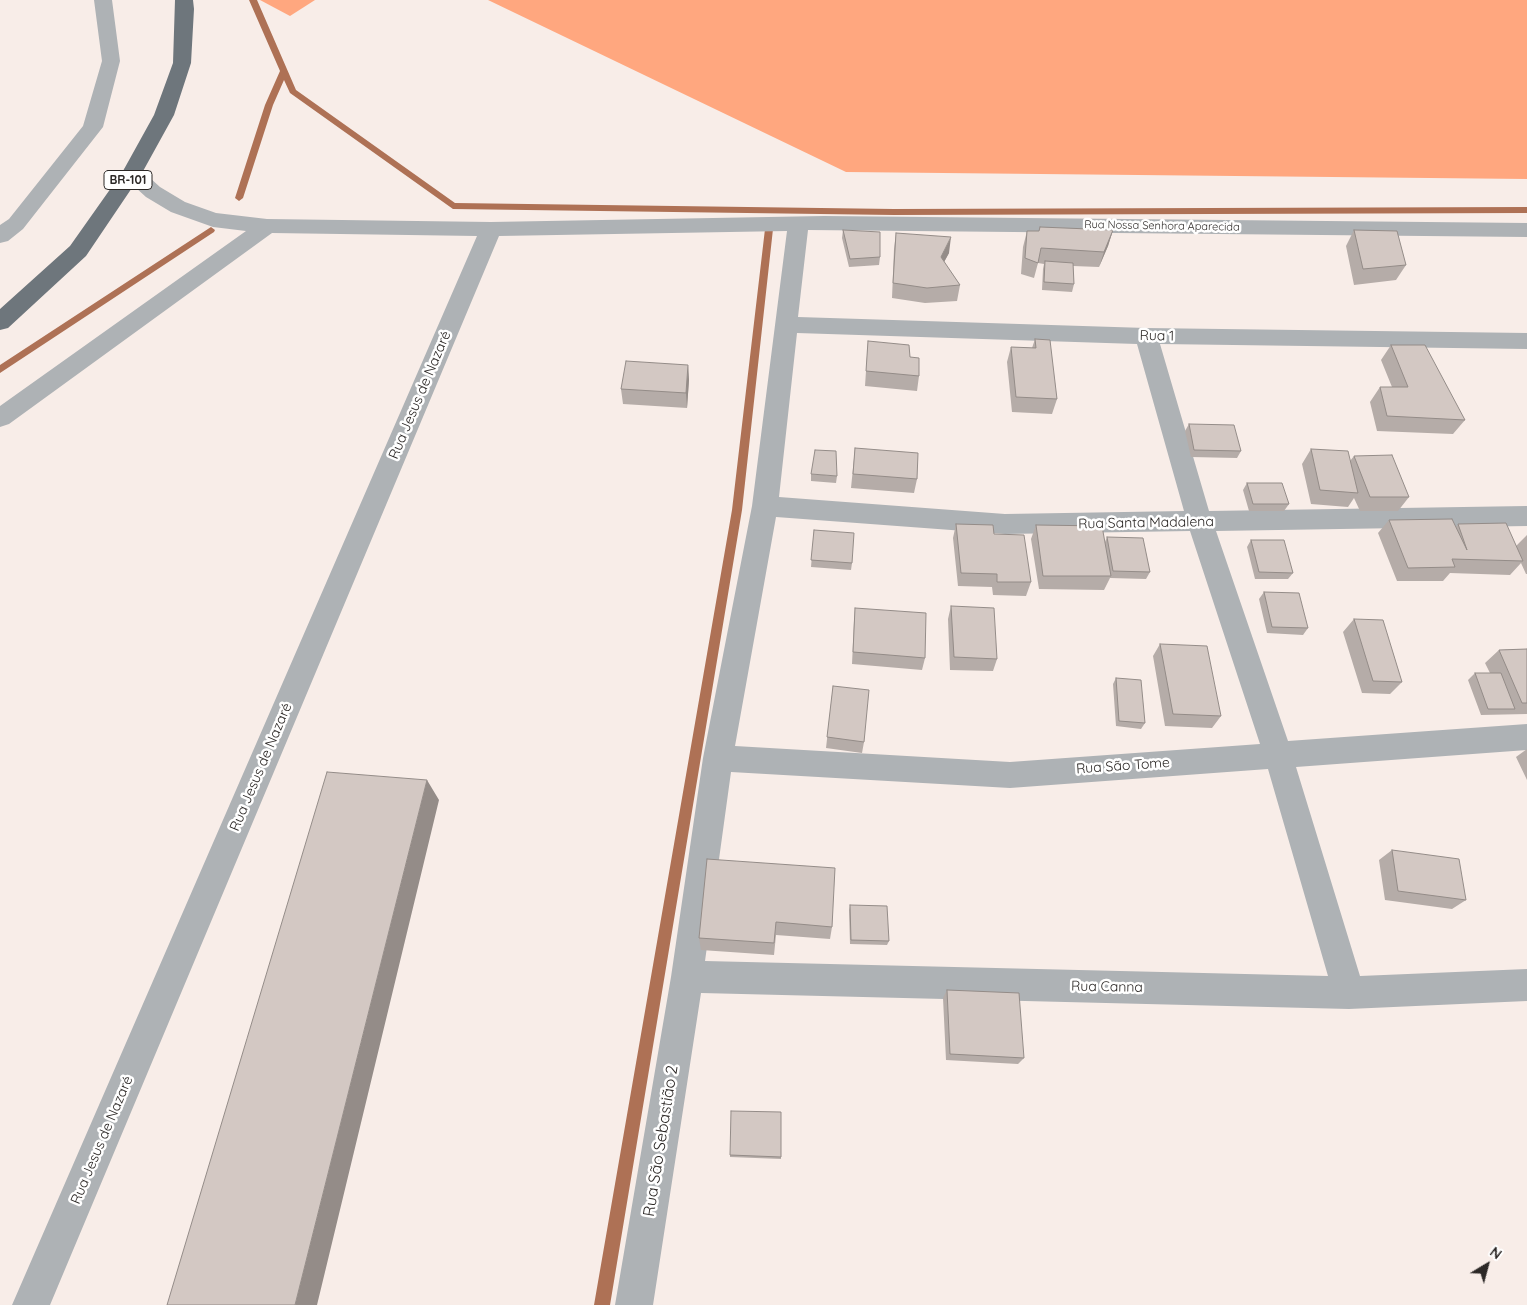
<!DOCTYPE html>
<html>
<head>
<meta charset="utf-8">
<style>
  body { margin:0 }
  #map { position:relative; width:1527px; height:1305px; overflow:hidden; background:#f8ede8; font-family:Quicksand,sans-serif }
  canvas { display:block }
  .north { position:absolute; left:1462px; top:1240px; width:50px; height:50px; -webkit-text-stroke:4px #fff; paint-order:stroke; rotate:37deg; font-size:14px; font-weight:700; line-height:20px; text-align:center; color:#2c2826 }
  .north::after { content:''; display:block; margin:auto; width:18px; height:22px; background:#2c2826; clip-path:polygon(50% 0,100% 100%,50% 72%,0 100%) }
</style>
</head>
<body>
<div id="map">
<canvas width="1527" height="1305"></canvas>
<div class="north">N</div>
</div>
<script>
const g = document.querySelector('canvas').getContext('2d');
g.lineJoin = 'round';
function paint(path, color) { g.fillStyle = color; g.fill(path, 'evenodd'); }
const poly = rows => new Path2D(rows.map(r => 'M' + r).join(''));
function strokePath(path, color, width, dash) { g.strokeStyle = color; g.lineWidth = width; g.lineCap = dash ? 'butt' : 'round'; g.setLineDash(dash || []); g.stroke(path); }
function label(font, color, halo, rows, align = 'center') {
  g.font = font + ' Quicksand,sans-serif'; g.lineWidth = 5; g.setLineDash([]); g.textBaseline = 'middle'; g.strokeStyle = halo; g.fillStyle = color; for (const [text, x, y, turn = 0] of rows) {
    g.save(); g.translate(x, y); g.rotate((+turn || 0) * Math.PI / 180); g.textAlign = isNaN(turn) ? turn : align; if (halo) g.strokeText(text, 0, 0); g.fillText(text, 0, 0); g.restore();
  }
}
paint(poly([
  [260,0,315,0,290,16],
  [488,0,1527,0,1527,179,846,172]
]), '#ffa77f');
paint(poly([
  [249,0,257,0,296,90,455,203,894,209,1527,207,1527,213,894,215,453,209,290,93,284,80,273,105,243,198,239,201,235,198,265,105,280,71,249,0],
  [769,226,773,229,742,510,610,1305,594,1305,732,510,765,229,769,226],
  [211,227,215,230,214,232,0,373,0,365,211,227]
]), '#ae7155');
paint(poly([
  [132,166,139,168,160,187,185,202,216,213,267,219,491,222,824,216,1527,223,1527,237,808,230,798,317,1146,328,1527,333,1527,349,1160,344,1209,511,1527,506,1527,526,1216,531,1288,741,1527,724,1527,750,1296,767,1360,976,1527,969,1527,1001,1349,1009,701,993,653,1305,615,1305,671,977,703,758,752,506,787,231,499,236,50,1305,12,1305,477,236,272,233,9,424,0,427,0,406,246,231,213,227,171,212,146,197,125,178,122,173,125,168,132,166],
  [797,333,1137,344,1184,511,1005,514,779,497,797,333],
  [776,517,1005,534,1190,531,1260,744,1010,762,735,746,776,517],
  [1268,769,1328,976,705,961,731,772,1010,788,1268,769]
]), '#aeb2b5');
paint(poly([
  [94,0,112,0,120,61,103,127,23,229,8,241,0,243,0,225,9,219,83,126,102,61,94,0]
]), '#aeb2b5');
paint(poly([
  [175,0,193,0,194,9,191,63,174,115,142,173,86,256,8,328,0,330,0,309,70,246,123,171,154,115,173,63,175,0]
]), '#6e767c');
paint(poly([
  [843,230,880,257,879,265,849,267,842,238],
  [1113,230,1108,246,1099,267,1073,266,1074,284,1072,292,1042,290,1043,269,1044,264,1038,263,1034,278,1021,274,1023,247,1027,231],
  [1354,230,1406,265,1396,280,1354,285,1346,246],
  [896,233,949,253,944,262,960,285,957,301,925,303,892,298,894,249],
  [1035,339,1057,399,1052,414,1012,412,1007,362,1011,347,1032,348],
  [868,341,910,357,919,376,917,391,865,386],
  [1391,345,1465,420,1453,434,1377,431,1370,402,1380,387,1392,387,1381,360],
  [688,365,689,380,687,408,623,404,621,389],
  [1189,424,1241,451,1237,458,1191,457,1185,431],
  [855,448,917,479,914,493,851,488],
  [1311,449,1350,461,1354,456,1409,497,1398,511,1360,511,1354,498,1348,507,1311,504,1302,464],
  [811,474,837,476,836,483,811,481],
  [1247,483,1289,504,1284,511,1249,511,1243,490],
  [1389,520,1456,527,1458,524,1516,546,1527,535,1527,574,1526,574,1521,563,1510,575,1450,573,1443,581,1397,581,1378,533],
  [956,524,994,534,1031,582,1026,596,993,595,992,587,958,586,953,538],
  [1036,525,1105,542,1107,537,1150,572,1146,579,1110,578,1104,590,1039,589,1031,539],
  [814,530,852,563,851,570,811,567],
  [1251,540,1293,573,1288,579,1255,579,1247,547],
  [1264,592,1308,628,1303,635,1267,633,1259,599],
  [951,606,997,659,993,671,950,670,948,619],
  [855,608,925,658,922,670,852,664,854,621],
  [1354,619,1402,682,1390,694,1362,693,1343,632],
  [1160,644,1221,716,1212,728,1165,726,1153,656],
  [1527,649,1527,714,1481,715,1468,680,1475,673,1490,673,1485,663,1499,650],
  [1116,678,1145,723,1141,729,1116,726,1113,684],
  [833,686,864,742,862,753,826,748],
  [1527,749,1527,780,1516,757],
  [1392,850,1466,900,1452,909,1385,900,1379,860],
  [707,859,832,927,830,939,776,935,774,955,701,950,699,938],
  [850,905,889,941,887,945,850,944,849,910],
  [947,990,1024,1058,1018,1064,946,1060,943,998],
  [781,1112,781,1159,730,1157,730,1155]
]), '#b5aca8');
paint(poly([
  [1113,230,1108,246,1099,267,1104,252],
  [951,237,949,253,938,273,941,257],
  [688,365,689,380,687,408,686,393],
  [427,780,439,800,317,1305,295,1305]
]), '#948c88');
const building = poly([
  [1040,227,1113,230,1104,252,1041,248,1038,263,1025,258,1027,231,1039,231,1040,227],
  [843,230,880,232,880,257,850,259,843,230],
  [1354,230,1397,231,1406,265,1363,269,1354,230],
  [896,233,951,237,941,257,960,285,927,288,893,283,896,233],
  [1045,261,1073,263,1074,284,1044,282,1045,261],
  [1035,339,1050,340,1057,399,1016,397,1011,347,1036,348,1035,339],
  [868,341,909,345,910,357,919,358,919,376,866,371,868,341],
  [1391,345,1425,345,1465,420,1387,416,1380,387,1408,387,1391,345],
  [626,361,688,365,686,393,621,389,626,361],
  [1189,424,1234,425,1241,451,1194,450,1189,424],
  [855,448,918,453,917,479,853,474,855,448],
  [1311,449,1348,451,1358,493,1320,490,1311,449],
  [815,450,836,451,837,476,811,474,815,450],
  [1392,455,1409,497,1370,497,1354,456,1392,455],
  [1247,483,1282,483,1289,504,1253,504,1247,483],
  [1452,519,1467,550,1458,524,1506,523,1523,561,1452,559,1455,567,1408,568,1389,520,1452,519],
  [956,524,993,525,994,534,1024,535,1031,582,997,582,997,574,961,573,956,524],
  [1036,525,1102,526,1111,576,1043,576,1036,525],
  [814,530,854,533,852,563,811,560,814,530],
  [1107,537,1143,538,1150,572,1113,571,1107,537],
  [1251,540,1284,540,1293,573,1259,572,1251,540],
  [1264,592,1299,593,1308,628,1272,627,1264,592],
  [951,606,994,608,997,659,954,657,951,606],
  [855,608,926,613,925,658,853,652,855,608],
  [1354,619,1383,620,1402,682,1373,681,1354,619],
  [1160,644,1207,646,1221,716,1173,714,1160,644],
  [1527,649,1527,703,1522,703,1499,650,1527,649],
  [1475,673,1501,673,1515,709,1488,709,1475,673],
  [1116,678,1141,680,1145,723,1119,721,1116,678],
  [833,686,869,690,864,742,827,737,833,686],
  [327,772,427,780,295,1305,167,1305,327,772],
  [1392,850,1459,859,1466,900,1398,891,1392,850],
  [707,859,835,868,832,927,776,922,774,943,699,938,707,859],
  [850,905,887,906,889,941,851,940,850,905],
  [947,990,1019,993,1024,1058,950,1054,947,990],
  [731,1111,781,1112,781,1157,730,1155,731,1111]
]);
paint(building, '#d3c8c3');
strokePath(building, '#948c88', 1);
label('11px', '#2c2826', '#fff', [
  ["Rua Nossa Senhora Aparecida",1162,226,1]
]);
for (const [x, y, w] of [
  [128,180,48]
]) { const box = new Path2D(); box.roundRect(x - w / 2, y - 9.5, w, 19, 4); g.fillStyle = '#fff'; g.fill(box); strokePath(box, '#2c2826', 1); }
label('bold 12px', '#2c2826', null, [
  ["BR-101",128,180]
]);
label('14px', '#2c2826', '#fff', [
  ["Rua 1",1157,336,1],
  ["Rua Jesus de Nazaré",420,395,-67],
  ["Rua Santa Madalena",1146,523,-1],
  ["Rua São Tome",1123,766,-4],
  ["Rua Jesus de Nazaré",261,767,-67],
  ["Rua Canna",1107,987,1],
  ["Rua Jesus de Nazaré",102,1140,-67]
]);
label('16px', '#2c2826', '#fff', [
  ["Rua São Sebastião 2",661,1141,-81]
]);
</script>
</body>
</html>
